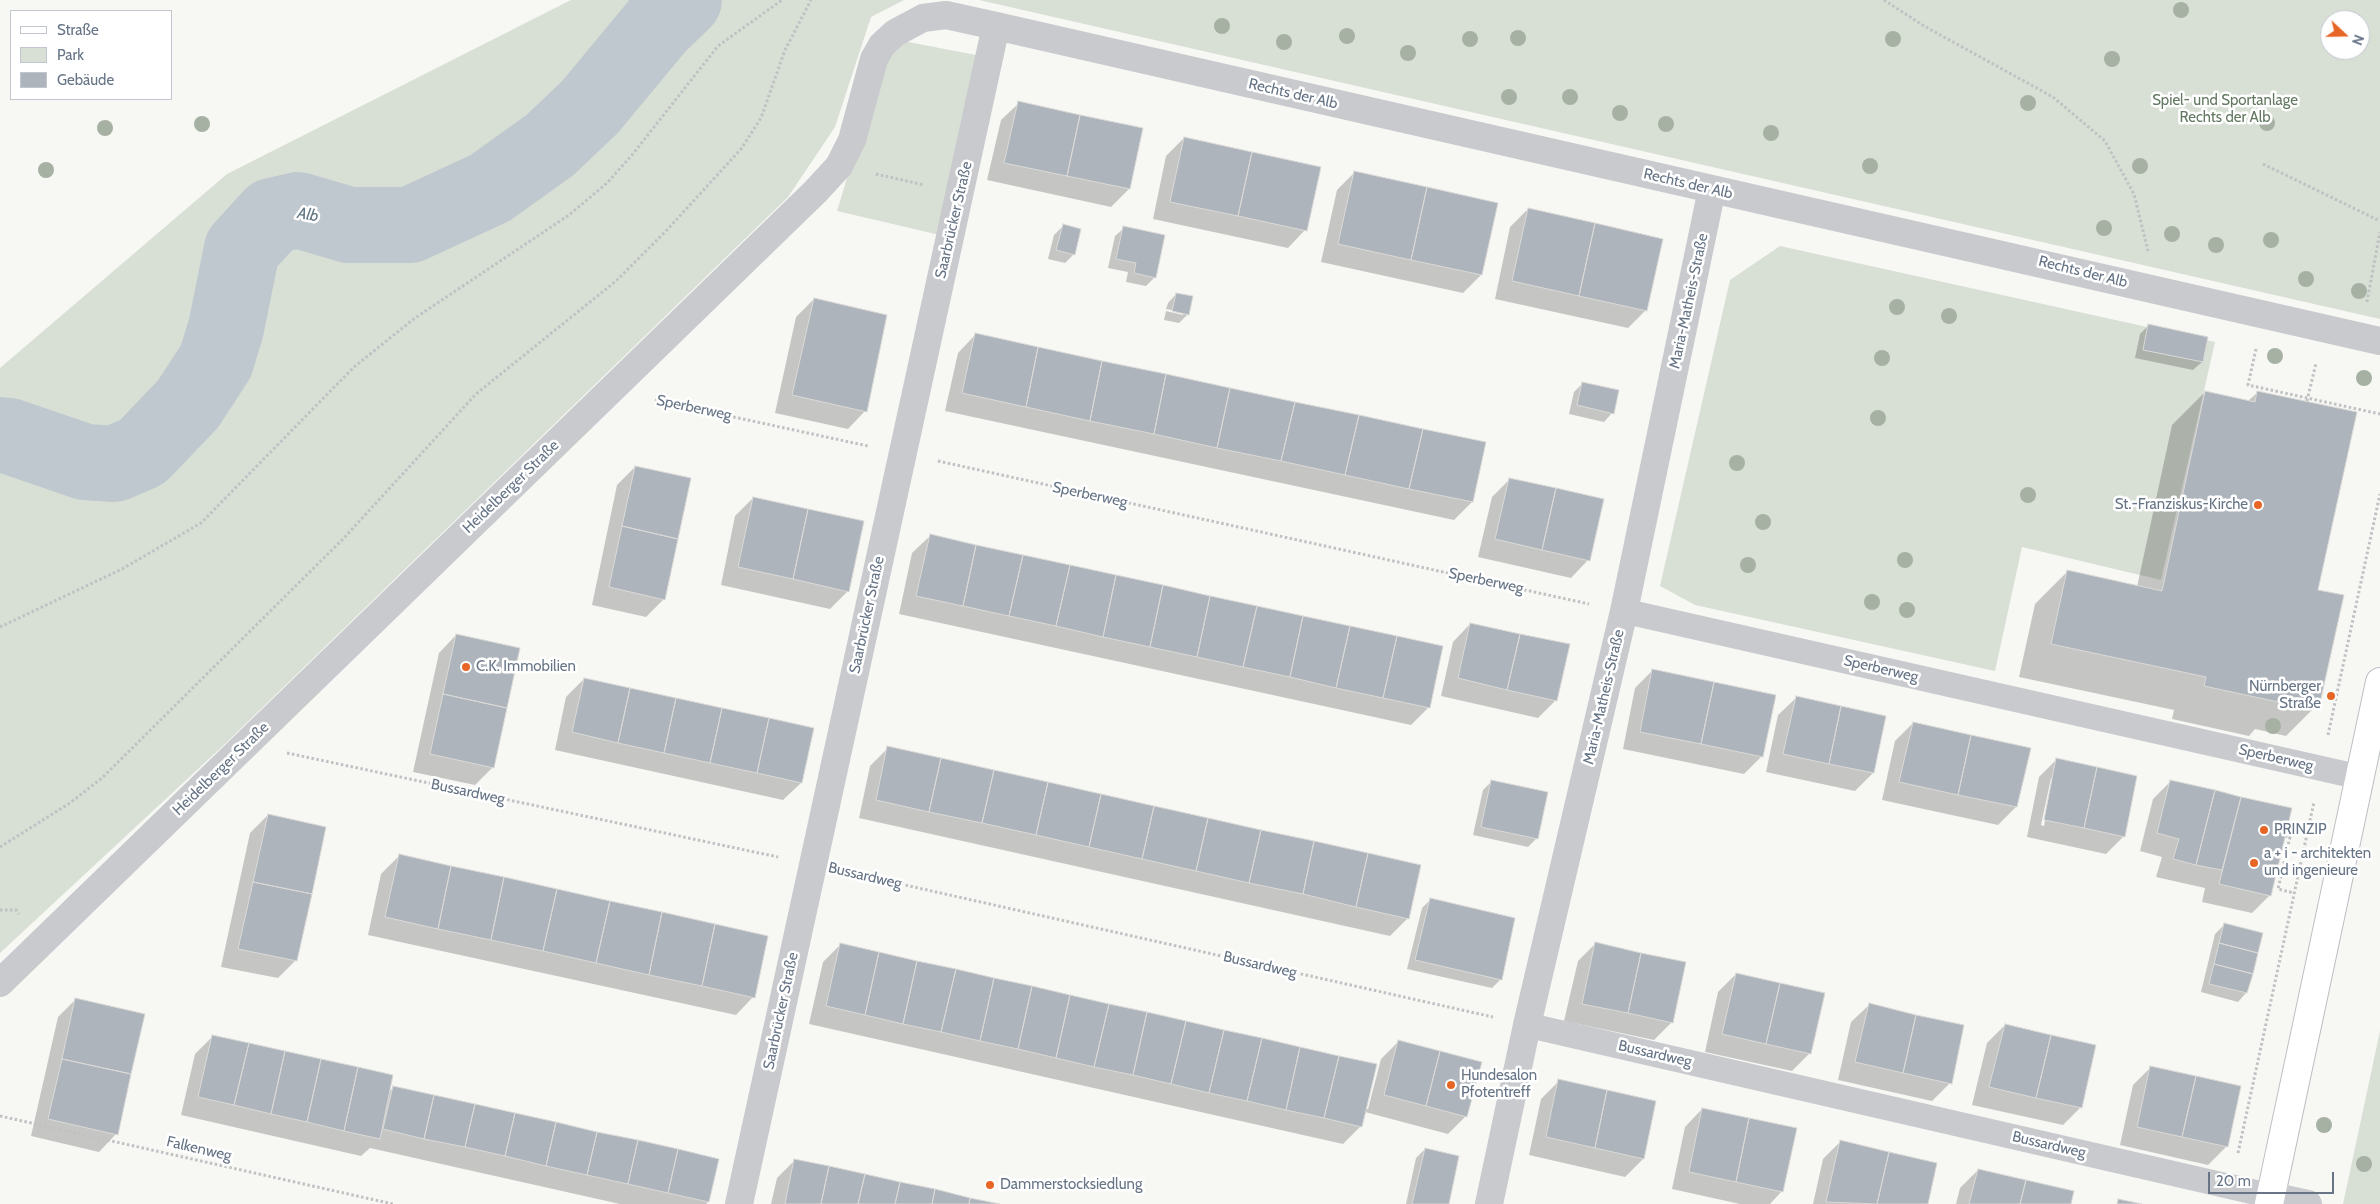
<!DOCTYPE html>
<html>
<head>
<meta charset="utf-8">
<style>
  body { margin:0 }
  #map { position:relative; width:2380px; height:1204px; overflow:hidden; background:#f7f7f4; font-family:Cabin,sans-serif }
  canvas { display:block }
  .legend { position:absolute; left:10px; top:10px; width:162px; height:90px; box-sizing:border-box; background:#fff; border:1px solid #c2c7cf; margin:0; padding:6px 9px; list-style:none; font-size:15px; color:#667486 }
  .legend li { display:flex; align-items:center; gap:10px; height:25px }
  .legend b { width:25px; border:1px solid #c2c7cf }
  .north { position:absolute; left:2320px; top:10px; width:50px; height:50px; box-sizing:border-box; background:#fff; border:1px solid #c2c7cf; border-radius:50%; rotate:111deg; font-size:14px; font-weight:700; line-height:20px; text-align:center; color:#667486 }
  .north::after { content:''; display:block; margin:auto; width:18px; height:22px; background:#e76625; clip-path:polygon(50% 0,100% 100%,50% 72%,0 100%) }
  .scale { position:absolute; left:2208px; top:1172px; width:126px; height:22px; box-sizing:border-box; border:2px solid #667486; border-top:0; padding-left:6px; font-size:15px; line-height:18px; white-space:nowrap; color:#667486; -webkit-text-stroke:4px #fff; paint-order:stroke }
</style>
</head>
<body>
<div id="map">
<canvas width="2380" height="1204"></canvas>
<ul class="legend">
<li><b style="height:6px;background:#fff"></b>Straße</li>
<li><b style="height:14px;background:#d8dfd5"></b>Park</li>
<li><b style="height:14px;background:#aeb4bb"></b>Gebäude</li>
</ul>
<div class="north">N</div>
<div class="scale">20 m</div>
</div>
<script>
const g = document.querySelector('canvas').getContext('2d');
g.lineJoin = 'round';
function paint(path, color) { g.fillStyle = color; g.fill(path, 'evenodd'); }
const poly = rows => new Path2D(rows.map(r => 'M' + r).join(''));
function strokePath(path, color, width, dash) { g.strokeStyle = color; g.lineWidth = width; g.lineCap = dash ? 'butt' : 'round'; g.setLineDash(dash || []); g.stroke(path); }
function label(font, color, halo, rows, align = 'center') {
  g.font = font + ' Cabin,sans-serif'; g.lineWidth = 5; g.setLineDash([]); g.textBaseline = 'middle'; g.strokeStyle = halo; g.fillStyle = color; for (const [text, x, y, turn = 0] of rows) {
    g.save(); g.translate(x, y); g.rotate((+turn || 0) * Math.PI / 180); g.textAlign = isNaN(turn) ? turn : align; if (halo) g.strokeText(text, 0, 0); g.fillText(text, 0, 0); g.restore();
  }
}
paint(poly([
  [571,0,904,0,871,17,835,127,788,197,226,743,0,953,0,368,227,174],
  [979,0,2380,0,2380,319],
  [2330,20,2360,20,2360,50,2330,50],
  [903,41,981,56,940,235,837,211,881,66],
  [1780,246,2215,342,2161,580,2022,547,1995,671,1695,605,1660,586,1730,280],
  [2380,1031,2380,1204,2343,1204]
]), '#d8dfd5');
paint(poly([
  [1019,103,1129,189,1111,207,987,180,1001,120],
  [1184,138,1305,230,1288,248,1153,219,1166,156],
  [1355,172,1481,275,1463,293,1321,262,1337,190],
  [1528,209,1646,310,1628,328,1495,299,1510,227],
  [1063,226,1074,254,1065,263,1048,259,1054,235],
  [1124,228,1155,277,1146,286,1126,282,1128,272,1108,268,1115,236],
  [1176,294,1188,314,1179,323,1164,320,1166,311,1183,315,1183,312,1166,309,1168,303],
  [814,299,865,411,848,429,775,413,796,317],
  [2149,325,2202,362,2193,370,2135,358,2140,334],
  [975,335,1484,443,1472,502,1454,520,945,411,958,353],
  [1583,383,1612,413,1604,422,1569,414,1574,392],
  [2205,392,2248,401,2258,392,2317,591,2319,703,2286,736,2255,729,2249,736,2172,719,2174,710,2019,677,2035,604,2068,571,2137,587,2172,425],
  [635,467,664,599,646,617,592,605,617,485],
  [1510,479,1588,560,1571,578,1478,557,1492,497],
  [753,498,848,591,830,609,721,585,735,516],
  [930,536,1429,707,1411,725,899,614,912,553],
  [1470,624,1556,700,1538,718,1441,696,1453,642],
  [456,635,493,767,475,785,413,772,439,653],
  [1653,670,1762,756,1744,774,1623,749,1635,688],
  [584,679,801,783,783,800,555,750,566,697],
  [1796,698,1873,773,1855,791,1766,772,1778,715],
  [1913,723,2016,807,1998,825,1882,800,1895,741],
  [888,748,1408,918,1390,936,859,818,870,766],
  [2057,759,2124,836,2106,854,2027,837,2039,777],
  [2051,778,2053,778,2044,826,2041,825],
  [1492,781,1537,838,1528,847,1473,835,1483,790],
  [2171,781,2291,809,2270,895,2252,913,2202,902,2205,888,2156,877,2162,857,2140,851,2153,799],
  [268,815,296,960,278,978,221,967,250,833],
  [399,856,753,997,736,1015,368,935,381,874],
  [1430,900,1501,979,1492,988,1407,969,1422,908],
  [2224,925,2246,993,2238,1002,2201,992,2215,934],
  [1596,943,1672,1022,1654,1040,1564,1021,1578,961],
  [841,944,1368,1109,1381,1059,1398,1042,1466,1116,1448,1134,1365,1112,1361,1126,1343,1144,809,1024,823,962],
  [1736,974,1810,1053,1792,1071,1705,1052,1718,992],
  [76,999,116,1134,99,1152,31,1136,58,1017],
  [1869,1005,1950,1083,1932,1101,1838,1080,1851,1022],
  [2005,1025,2081,1107,2063,1125,1972,1105,1987,1043],
  [213,1036,389,1092,394,1087,718,1160,708,1202,706,1204,620,1204,370,1148,361,1156,181,1115,195,1054],
  [2151,1067,2240,1087,2226,1147,2208,1165,2120,1145,2133,1085],
  [1559,1081,1643,1159,1625,1177,1529,1155,1541,1099],
  [1702,1109,1782,1191,1770,1204,1740,1204,1672,1189,1685,1127],
  [1841,1141,1926,1204,1813,1204,1823,1159],
  [1425,1149,1448,1204,1406,1204,1416,1158],
  [795,1160,994,1204,771,1204,777,1178],
  [1978,1170,2070,1204,1956,1204,1960,1188]
]), '#0003');
strokePath(poly([
  [0,435,9,436,85,462,114,464,142,452,188,404,216,361,226,328,242,249,272,216,298,210,349,225,410,225,490,188,550,145,590,107,658,25,684,0]
]), '#bfc8ce', 76);
const building = poly([
  [1018,101,1080,115,1067,176,1004,163,1018,101],
  [1080,115,1143,128,1130,189,1067,176,1080,115],
  [1184,137,1252,152,1238,216,1170,202,1184,137],
  [1252,152,1321,167,1307,231,1238,216,1252,152],
  [1354,171,1427,187,1411,260,1338,244,1354,171],
  [1427,187,1498,203,1482,275,1411,260,1427,187],
  [1528,208,1595,223,1579,296,1512,281,1528,208],
  [1595,223,1663,239,1647,311,1579,296,1595,223],
  [1063,224,1081,229,1075,255,1056,250,1063,224],
  [1123,226,1165,235,1156,278,1134,273,1136,263,1116,259,1123,226],
  [1176,293,1193,296,1189,315,1172,311,1176,293],
  [814,298,887,315,867,412,792,395,814,298],
  [2148,324,2208,337,2203,362,2143,350,2148,324],
  [975,333,1038,347,1026,407,962,393,975,333],
  [1038,347,1102,361,1090,421,1026,407,1038,347],
  [1102,361,1166,374,1154,434,1090,421,1102,361],
  [1166,374,1230,388,1217,448,1154,434,1166,374],
  [1582,382,1619,390,1614,414,1577,405,1582,382],
  [1230,388,1295,402,1281,461,1217,448,1230,388],
  [2205,391,2255,402,2257,391,2357,412,2318,590,2344,595,2320,703,2284,695,2283,703,2204,686,2206,677,2051,644,2067,570,2162,591,2205,391],
  [1295,402,1359,415,1345,475,1281,461,1295,402],
  [1359,415,1423,429,1409,489,1345,475,1359,415],
  [1423,429,1486,442,1473,502,1409,489,1423,429],
  [635,466,691,478,678,539,622,526,635,466],
  [1509,478,1556,488,1542,550,1495,539,1509,478],
  [1556,488,1604,499,1590,561,1542,550,1556,488],
  [753,497,808,509,793,579,738,567,753,497],
  [808,509,864,521,849,592,793,579,808,509],
  [622,526,678,539,665,600,609,587,622,526],
  [930,534,976,545,963,606,916,596,930,534],
  [976,545,1023,555,1009,616,963,606,976,545],
  [1023,555,1070,565,1056,626,1009,616,1023,555],
  [1070,565,1116,575,1103,637,1056,626,1070,565],
  [1116,575,1163,585,1150,647,1103,637,1116,575],
  [1163,585,1210,596,1197,657,1150,647,1163,585],
  [1210,596,1257,606,1243,667,1197,657,1210,596],
  [1257,606,1303,616,1290,677,1243,667,1257,606],
  [1303,616,1350,626,1336,688,1290,677,1303,616],
  [1470,623,1520,634,1507,690,1458,678,1470,623],
  [1350,626,1397,636,1383,698,1336,688,1350,626],
  [456,634,520,648,507,708,443,694,456,634],
  [1520,634,1570,644,1557,701,1507,690,1520,634],
  [1397,636,1443,646,1430,708,1383,698,1397,636],
  [1652,669,1714,682,1701,744,1640,732,1652,669],
  [584,678,630,688,618,743,572,732,584,678],
  [1714,682,1776,695,1763,757,1701,744,1714,682],
  [630,688,676,698,664,753,618,743,630,688],
  [443,694,507,708,494,768,430,754,443,694],
  [1796,696,1841,706,1829,764,1783,754,1796,696],
  [676,698,722,708,710,763,664,753,676,698],
  [1841,706,1886,716,1874,773,1829,764,1841,706],
  [722,708,769,718,757,773,710,763,722,708],
  [769,718,814,728,802,783,757,773,769,718],
  [1913,722,1971,735,1958,795,1899,782,1913,722],
  [1971,735,2031,748,2017,807,1958,795,1971,735],
  [887,746,941,758,929,812,876,800,887,746],
  [941,758,994,770,982,823,929,812,941,758],
  [2056,758,2097,767,2084,828,2044,820,2056,758],
  [2097,767,2137,776,2125,837,2084,828,2097,767],
  [994,770,1048,782,1036,835,982,823,994,770],
  [1491,780,1548,792,1538,839,1481,827,1491,780],
  [2170,780,2215,790,2196,865,2173,859,2179,839,2157,833,2170,780],
  [1048,782,1101,794,1089,847,1036,835,1048,782],
  [2215,790,2241,797,2222,870,2196,865,2215,790],
  [1101,794,1154,806,1142,859,1089,847,1101,794],
  [2241,797,2292,808,2271,896,2219,884,2241,797],
  [1154,806,1208,818,1196,871,1142,859,1154,806],
  [268,814,326,827,312,894,253,882,268,814],
  [1208,818,1261,830,1249,883,1196,871,1208,818],
  [1261,830,1314,841,1303,894,1249,883,1261,830],
  [1314,841,1368,853,1356,907,1303,894,1314,841],
  [1368,853,1421,865,1409,919,1356,907,1368,853],
  [399,854,451,866,438,929,385,917,399,854],
  [451,866,504,877,491,940,438,929,451,866],
  [504,877,557,889,543,951,491,940,504,877],
  [253,882,312,894,297,961,238,949,253,882],
  [557,889,610,901,596,963,543,951,557,889],
  [1430,898,1515,918,1502,980,1415,960,1430,898],
  [610,901,662,912,649,975,596,963,610,901],
  [662,912,715,924,702,986,649,975,662,912],
  [2224,923,2263,933,2258,953,2219,943,2224,923],
  [715,924,768,936,755,998,702,986,715,924],
  [1595,942,1641,953,1628,1013,1582,1004,1595,942],
  [840,943,879,952,865,1015,826,1006,840,943],
  [2219,943,2258,953,2253,974,2214,964,2219,943],
  [879,952,917,961,903,1024,865,1015,879,952],
  [1641,953,1686,962,1673,1023,1628,1013,1641,953],
  [917,961,956,969,941,1032,903,1024,917,961],
  [2214,964,2253,974,2247,993,2209,984,2214,964],
  [956,969,994,978,980,1041,941,1032,956,969],
  [1736,973,1780,983,1766,1044,1722,1034,1736,973],
  [994,978,1032,986,1018,1049,980,1041,994,978],
  [1780,983,1825,993,1811,1054,1766,1044,1780,983],
  [1032,986,1070,995,1056,1058,1018,1049,1032,986],
  [1070,995,1109,1004,1094,1067,1056,1058,1070,995],
  [75,998,145,1014,131,1074,62,1059,75,998],
  [1869,1003,1916,1015,1903,1073,1855,1062,1869,1003],
  [1109,1004,1147,1012,1133,1075,1094,1067,1109,1004],
  [1147,1012,1186,1021,1171,1084,1133,1075,1147,1012],
  [1916,1015,1964,1025,1952,1084,1903,1073,1916,1015],
  [1186,1021,1224,1030,1209,1093,1171,1084,1186,1021],
  [2005,1024,2051,1035,2036,1098,1989,1087,2005,1024],
  [1224,1030,1262,1038,1247,1101,1209,1093,1224,1030],
  [212,1035,249,1043,234,1105,198,1097,212,1035],
  [2051,1035,2096,1045,2082,1108,2036,1098,2051,1035],
  [1262,1038,1300,1047,1286,1110,1247,1101,1262,1038],
  [1398,1040,1440,1051,1426,1106,1384,1095,1398,1040],
  [249,1043,285,1051,271,1114,234,1105,249,1043],
  [1300,1047,1339,1056,1324,1118,1286,1110,1300,1047],
  [285,1051,321,1059,307,1122,271,1114,285,1051],
  [1440,1051,1482,1062,1467,1117,1426,1106,1440,1051],
  [1339,1056,1377,1064,1362,1127,1324,1118,1339,1056],
  [62,1059,131,1074,118,1135,48,1119,62,1059],
  [321,1059,358,1067,344,1131,307,1122,321,1059],
  [2150,1066,2196,1076,2182,1137,2137,1127,2150,1066],
  [358,1067,393,1075,380,1139,344,1131,358,1067],
  [2196,1076,2241,1086,2228,1147,2182,1137,2196,1076],
  [1558,1079,1607,1090,1595,1148,1546,1137,1558,1079],
  [393,1086,434,1095,424,1139,383,1129,393,1086],
  [1607,1090,1656,1101,1644,1159,1595,1148,1607,1090],
  [434,1095,475,1104,465,1147,424,1139,434,1095],
  [475,1104,515,1113,505,1156,465,1147,475,1104],
  [1702,1108,1749,1118,1736,1182,1689,1172,1702,1108],
  [515,1113,556,1122,546,1166,505,1156,515,1113],
  [1749,1118,1797,1128,1783,1192,1736,1182,1749,1118],
  [556,1122,597,1132,587,1175,546,1166,556,1122],
  [597,1132,638,1140,628,1184,587,1175,597,1132],
  [638,1140,678,1149,668,1193,628,1184,638,1140],
  [1840,1140,1889,1152,1877,1204,1826,1202,1840,1140],
  [1425,1148,1459,1156,1449,1204,1412,1204,1425,1148],
  [678,1149,719,1159,709,1202,668,1193,678,1149],
  [1889,1152,1937,1163,1928,1204,1877,1204,1889,1152],
  [794,1159,829,1166,821,1204,785,1204,794,1159],
  [829,1166,865,1174,858,1204,821,1204,829,1166],
  [1978,1169,2026,1180,2020,1204,1969,1204,1978,1169],
  [865,1174,900,1182,895,1204,858,1204,865,1174],
  [2026,1180,2074,1191,2071,1204,2020,1204,2026,1180],
  [900,1182,935,1189,932,1204,895,1204,900,1182],
  [935,1189,970,1198,969,1204,932,1204,935,1189],
  [970,1198,1000,1204,969,1204,970,1198],
  [2118,1199,2142,1204,2117,1204,2118,1199]
]);
paint(building, '#aeb4bb');
strokePath(building, '#d9d9d7', 1);
const secondary = poly([
  [2269,1204,2380,682]
]);
strokePath(secondary, '#babdc2', 30);
strokePath(poly([
  [1884,0,1924,26,2053,97,2105,141,2134,194,2148,251],
  [2263,164,2380,221],
  [876,174,924,185],
  [2367,302,2380,232],
  [2256,349,2248,385,2380,414],
  [655,400,868,446],
  [2307,401,2316,363],
  [938,461,1589,604],
  [0,627,122,569,201,523,354,367,415,318,569,215,607,183,632,155,718,46,782,0],
  [2328,735,2380,494],
  [287,753,778,857],
  [2285,836,2290,837,2278,889,2294,893],
  [2290,837,2293,824,2308,828],
  [0,847,70,803,102,778,343,539,476,394,616,281,666,231,741,149,761,118,785,50,811,0],
  [847,872,1493,1017],
  [0,910,16,910,19,914],
  [0,1116,393,1204],
  [2238,1153,2314,802]
]), '#bfc1c3', 3, [2.5, 2.5]);
strokePath(poly([
  [1624,611,2359,777],
  [1527,1025,2271,1196]
]), '#c8cace', 25);
strokePath(poly([
  [0,983,815,192,839,166,852,140,874,59,882,45,895,33,923,18,946,15,996,26,2380,341],
  [2271,1196,2308,1204],
  [739,1204,996,26],
  [1489,1204,1527,1025,1624,611,1712,189]
]), '#c8cace', 28);
strokePath(secondary, '#fff', 28);
g.fillStyle = '#a6b1a3';
for (const [x, y] of [
  [2181,10],
  [1222,26],
  [1347,36],
  [1518,38],
  [1470,39],
  [1893,39],
  [1284,42],
  [1408,53],
  [2112,59],
  [1509,97],
  [1570,97],
  [2028,103],
  [1620,113],
  [2267,123],
  [202,124],
  [1666,124],
  [105,128],
  [1771,133],
  [1870,166],
  [2140,166],
  [46,170],
  [2104,228],
  [2172,234],
  [2271,240],
  [2216,245],
  [2306,279],
  [2359,291],
  [1897,307],
  [1949,316],
  [2275,356],
  [1882,358],
  [2364,378],
  [1878,418],
  [1737,463],
  [2028,495],
  [1763,522],
  [1905,560],
  [1748,565],
  [1872,602],
  [1907,610],
  [2273,726],
  [2324,1125],
  [2364,1164]
]) { g.beginPath(); g.arc(x, y, 8, 0, 2 * Math.PI); g.fill(); }
for (const [x, y, r, color] of [
  [2258,505,5,"#e76625"],
  [466,667,5,"#e76625"],
  [2331,696,5,"#e76625"],
  [2264,830,5,"#e76625"],
  [2254,863,5,"#e76625"],
  [1451,1085,5,"#e76625"],
  [990,1185,5,"#e76625"]
]) { const dot = new Path2D(); dot.arc(x, y, r, 0, 2 * Math.PI); g.fillStyle = color; g.fill(dot); strokePath(dot, '#fff', 2); }
label('15px', '#667486', '#fff', [
  ["Rechts der Alb",1293,94,13],
  ["Rechts der Alb",1688,184,13],
  ["Saarbrücker Straße",954,220,-77],
  ["Rechts der Alb",2083,272,14],
  ["Maria-Matheis-Straße",1689,301,-78],
  ["Sperberweg",694,408,12],
  ["Heidelberger Straße",511,487,-44],
  ["Sperberweg",1090,495,12],
  ["Sperberweg",1486,581,12],
  ["Saarbrücker Straße",867,615,-78],
  ["Sperberweg",1881,669,13],
  ["Maria-Matheis-Straße",1604,697,-77],
  ["Sperberweg",2276,758,13],
  ["Heidelberger Straße",221,769,-44],
  ["Bussardweg",468,792,12],
  ["Bussardweg",865,876,13],
  ["Bussardweg",1260,965,13],
  ["Saarbrücker Straße",781,1011,-78],
  ["Bussardweg",1655,1054,13],
  ["Bussardweg",2049,1145,13],
  ["Falkenweg",199,1149,13]
]);
label('15px', '#637861', '#fff', [
  ["Spiel- und Sportanlage",2225,101],
  ["Rechts der Alb",2225,118]
]);
label('15px', '#667486', '#fff', [
  ["St.-Franziskus-Kirche",2248,505,"right"],
  ["C.K. Immobilien",476,667],
  ["Nürnberger",2321,687,"right"],
  ["Straße",2321,704,"right"],
  ["PRINZIP",2274,830],
  ["a + i - architekten",2264,854],
  ["und ingenieure",2264,871],
  ["Hundesalon",1461,1076],
  ["Pfotentreff",1461,1093],
  ["Dammerstocksiedlung",1000,1185]
], 'left');
label('italic 16px', '#617682', '#fff', [
  ["Alb",308,215,10]
]);
</script>
</body>
</html>
